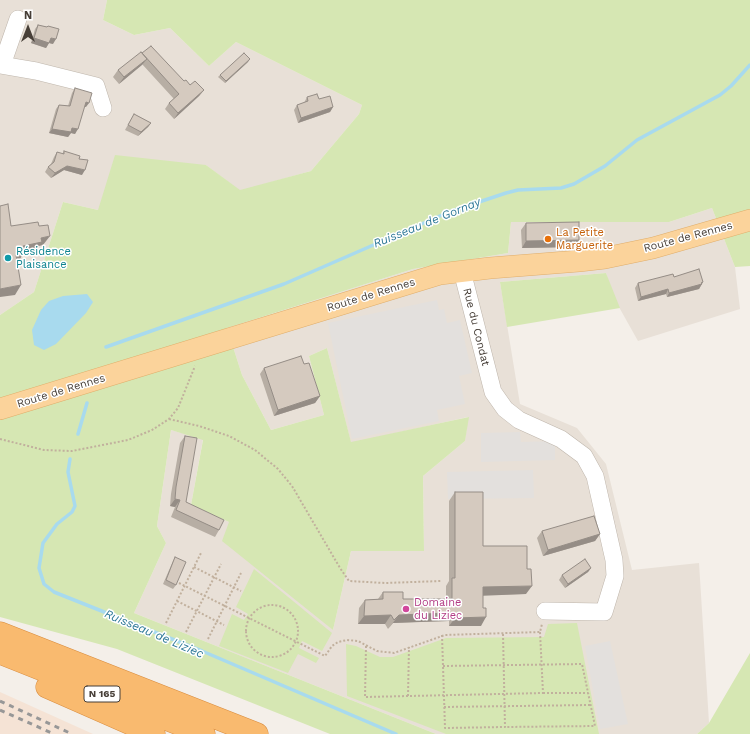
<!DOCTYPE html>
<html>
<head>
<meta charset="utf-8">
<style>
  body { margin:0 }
  #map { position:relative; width:750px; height:734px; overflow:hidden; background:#f4efe9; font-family:"Work Sans",sans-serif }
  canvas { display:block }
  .north { position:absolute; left:8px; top:8px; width:40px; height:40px; -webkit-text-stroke:3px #fff; paint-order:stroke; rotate:0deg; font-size:11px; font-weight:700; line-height:16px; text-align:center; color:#473f38 }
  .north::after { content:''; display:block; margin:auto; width:14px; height:18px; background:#473f38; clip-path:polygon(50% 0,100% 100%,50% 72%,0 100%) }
</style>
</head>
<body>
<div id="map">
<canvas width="750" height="734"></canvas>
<div class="north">N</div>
</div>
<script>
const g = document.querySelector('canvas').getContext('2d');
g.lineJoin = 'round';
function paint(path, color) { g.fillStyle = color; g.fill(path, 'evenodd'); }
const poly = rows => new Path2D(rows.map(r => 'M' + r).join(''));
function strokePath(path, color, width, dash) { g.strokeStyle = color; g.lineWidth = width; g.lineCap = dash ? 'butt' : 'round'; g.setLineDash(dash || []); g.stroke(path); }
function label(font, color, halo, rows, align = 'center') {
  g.font = font + ' "Work Sans",sans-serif'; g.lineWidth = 3; g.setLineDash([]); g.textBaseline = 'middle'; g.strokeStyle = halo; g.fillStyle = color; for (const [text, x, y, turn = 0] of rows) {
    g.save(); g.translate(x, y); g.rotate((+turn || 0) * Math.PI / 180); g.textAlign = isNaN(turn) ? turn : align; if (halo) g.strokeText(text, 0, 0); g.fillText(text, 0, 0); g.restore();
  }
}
paint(poly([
  [0,0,107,0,103,20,134,35,170,28,209,66,236,42,362,105,359,114,311,171,240,191,206,165,98,210,63,202,34,292,0,315],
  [712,208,735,267,740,309,638,341,615,300,606,273,500,282,520,404,577,428,606,464,632,570,699,563,709,723,697,734,436,734,134,613,166,543,157,526,171,430,203,439,191,505,229,522,333,630,351,551,424,551,423,476,465,441,468,417,351,443,327,348,309,356,324,415,271,430,242,375,227,328,413,269,508,253,511,222,669,222]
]), '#e8e0d7');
paint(poly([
  [0,692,93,734,0,734]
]), '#f5e3d5');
paint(poly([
  [107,0,750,0,750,266,735,267,712,208,669,222,511,222,508,253,413,269,227,328,242,375,271,430,324,415,309,356,327,348,351,442,469,417,465,441,423,476,424,551,351,551,333,630,222,541,229,522,191,505,203,440,171,430,157,526,166,543,134,613,436,734,330,734,117,649,0,617,0,315,34,292,63,202,98,210,115,155,206,165,240,190,311,171,359,114,362,105,236,42,209,66,170,28,134,35,103,20],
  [606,273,620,308,507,327,500,282],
  [254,569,332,633,322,651,302,641,299,648,319,658,316,663,298,654,288,673,219,646,232,614,244,620,248,614,236,607],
  [577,623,599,734,446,734,347,696,346,644,356,646,380,657,393,657,446,638,544,637,548,624],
  [750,653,750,734,697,734,709,723]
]), '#d6e7b3');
paint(poly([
  [437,300,439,310,444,309,447,323,460,320,472,373,459,376,465,404,437,410,439,421,352,439,328,323],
  [520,432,521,442,555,441,555,460,481,462,481,433],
  [533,470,534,498,448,499,447,472],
  [610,641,628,724,600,729,585,646]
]), '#e3e0dd');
paint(poly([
  [87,294,93,302,86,313,56,344,44,350,34,345,32,330,41,310,49,301,63,296]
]), '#a8daee');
strokePath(poly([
  [106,347,284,284,449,212,506,193,518,190,561,188,574,184,605,166,637,140,720,95,731,86,750,65],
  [78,434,87,403],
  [70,459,68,472,75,506,72,512,57,524,43,543,39,568,44,584,54,592,202,651,396,734]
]), '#a8daee', 3.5);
const minor = poly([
  [0,65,36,71,96,86,103,108],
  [2,65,18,19],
  [462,271,493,392,505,409,519,420,561,439,584,456,595,476,614,560,615,576,604,612,545,611]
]);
const major = poly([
  [0,409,440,274,490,268,579,261,605,258,653,248,750,220]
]);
const highway = poly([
  [0,633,257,734],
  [0,653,204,734],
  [47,687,154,734]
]);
strokePath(minor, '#bfb6ac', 18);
strokePath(major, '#e0ae6b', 22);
strokePath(highway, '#d88c3f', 23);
strokePath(poly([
  [169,419,199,426,229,436,255,450,278,469,292,486,340,568,349,581,385,583,441,581],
  [0,439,44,450,72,451,128,440,152,430,169,419,178,408,195,366],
  [194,567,241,591],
  [179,583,325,656,332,646,338,642,347,640,358,641,377,651,394,653,445,635,540,632,542,624],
  [177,601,224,625],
  '246 631a26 26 0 1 1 52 0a26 26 0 1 1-52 0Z',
  [166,623,201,553],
  [186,632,221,564],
  [442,635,445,728,505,727,503,633],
  [208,639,241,573],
  [366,646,365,697,543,693,540,632],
  [443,666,582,664,595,726,505,727],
  [543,693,588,693],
  [408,696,409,647],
  [444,707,591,705]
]), '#c1b09d', 2, [2, 2]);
strokePath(minor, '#fff', 17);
strokePath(major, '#fbd39b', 21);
strokePath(highway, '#f9ba6f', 22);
strokePath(poly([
  [0,701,72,734],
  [0,710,54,734]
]), '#979797', 3, [5, 5]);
paint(poly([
  [38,25,47,27,48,26,53,44,49,43,46,48,31,43,35,29],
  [142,53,190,85,204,90,199,96,174,119,165,109,169,103,174,99,142,64,119,84,113,77,118,70],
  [248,62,225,83,218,77,220,75],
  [75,88,86,107,84,107,75,134,71,133,68,137,49,133,56,109,59,105,68,106,72,93],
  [307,97,319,99,333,107,330,112,298,123,294,110,297,105,304,103],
  [134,114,151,123,148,127,138,136,125,130],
  [64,151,79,159,82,175,64,170,51,178,45,172,48,167,51,164,54,157,57,152,62,154],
  [526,223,574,247,522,248,521,230],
  [674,277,703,282,699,289,667,297,666,294,638,301,635,288,638,283],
  [304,364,320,396,315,403,274,416,260,374,264,368],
  [185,436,186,502,219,530,215,537,171,517,175,507,170,506,171,494,180,443],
  [455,492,483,546,526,594,483,595,481,626,449,626,449,621,416,622,393,623,388,629,385,624,358,624,359,608,365,600,378,599,383,592,403,599,446,599,446,586,449,581,449,501],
  [542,531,600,534,595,541,543,556,537,538],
  [175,557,176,585,173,589,163,584,173,561],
  [591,568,588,572,565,588,559,580,562,575]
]), '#b7aea4');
paint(poly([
  [34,38,51,38,56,39,53,44,49,43,46,48,31,43],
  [147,59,142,65,119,84,124,77],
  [250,59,248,62,225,83,226,81],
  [204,90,199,96,174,119,178,113],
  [86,102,89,103,86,107,82,106],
  [333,107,330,112,298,123,301,118],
  [151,123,148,127,138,136,141,132],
  [72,128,78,129,75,134,71,133,68,137,49,133,52,129],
  [67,166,85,170,82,175,64,170,51,178,55,173],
  [50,236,43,245,39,246,36,251,24,253,18,262,10,264,23,246,41,238],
  [579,240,574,247,522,248,526,241],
  [703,282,699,289,667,297,669,293],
  [21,285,15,295,0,297,0,289],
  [668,289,666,294,638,301,641,297],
  [320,396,315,403,274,416,278,410],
  [175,499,180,500,175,507,170,506],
  [600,534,595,541,543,556,548,550],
  [591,568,588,572,565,588,568,584],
  [532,586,526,594,477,596,483,587],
  [455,613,449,621,393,623,388,629,399,615],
  [391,615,385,624,358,624,364,616],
  [486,617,481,626,449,626,455,618]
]), '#958d86');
const building = poly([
  [38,25,47,27,48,26,59,29,56,39,51,38,49,43,34,38,38,25],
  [151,46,184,81,186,80,190,85,195,81,204,90,178,113,169,103,179,94,142,53,151,46],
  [141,52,147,59,124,77,118,70,141,52],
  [244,53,250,59,226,81,220,75,244,53],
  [75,88,92,93,89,103,86,102,78,129,72,128,71,132,52,129,59,105,70,106,75,88],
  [317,94,319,99,330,96,333,107,301,118,297,105,308,101,307,97,317,94],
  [134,114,151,123,141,132,128,125,134,114],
  [64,151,80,156,79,159,88,160,85,170,67,166,55,173,48,167,54,162,57,152,64,154,64,151],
  [8,204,11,226,38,222,39,226,48,225,50,236,41,238,42,242,23,246,24,253,16,255,21,285,0,289,0,206,8,204],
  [579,222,579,240,526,241,526,223,579,222],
  [699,269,703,282,701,283,702,284,669,293,668,289,641,297,638,283,673,274,674,277,699,269],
  [301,356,304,364,309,363,320,396,278,410,264,368,301,356],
  [185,436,197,438,186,502,224,520,219,530,176,510,180,500,175,499,176,487,185,436],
  [455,492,483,492,483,546,527,546,527,569,531,569,532,586,483,587,483,608,486,608,486,617,455,618,455,613,422,614,399,615,394,620,391,615,364,616,365,600,383,599,383,592,403,592,403,599,452,599,452,578,455,578,455,492],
  [594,516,600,534,548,550,542,531,594,516],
  [175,557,186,562,176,585,166,580,175,557],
  [585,559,591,568,568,584,562,575,585,559]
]);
paint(building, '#d5cabf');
strokePath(building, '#958d86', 1);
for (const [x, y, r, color] of [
  [548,239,4,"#e8710a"],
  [8,258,4,"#0f9aa8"],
  [406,609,4,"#d1479c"]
]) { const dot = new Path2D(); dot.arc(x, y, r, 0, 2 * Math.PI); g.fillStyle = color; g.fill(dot); strokePath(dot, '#fff', 1.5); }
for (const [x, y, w] of [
  [102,694,36]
]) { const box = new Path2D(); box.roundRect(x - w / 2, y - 8, w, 16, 3); g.fillStyle = '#fff'; g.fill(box); strokePath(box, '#473f38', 1); }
label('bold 10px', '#473f38', null, [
  ["N 165",102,694]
]);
label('11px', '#c56008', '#fff', [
  ["La Petite",556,233],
  ["Marguerite",556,246]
], 'left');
label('11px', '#473f38', '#fff', [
  ["Route de Rennes",688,237,-15],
  ["Route de Rennes",371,295,-17],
  ["Rue du Condat",476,327,76],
  ["Route de Rennes",61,391,-17]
]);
label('11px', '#0d838f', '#fff', [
  ["Résidence",16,252],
  ["Plaisance",16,265]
], 'left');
label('11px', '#b23c85', '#fff', [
  ["Domaine",414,603],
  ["du Liziec",414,616]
], 'left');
label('italic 12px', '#2f7998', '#fff', [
  ["Ruisseau de Gornay",427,223,-22],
  ["Ruisseau de Liziec",154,634,23]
]);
</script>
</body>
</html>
